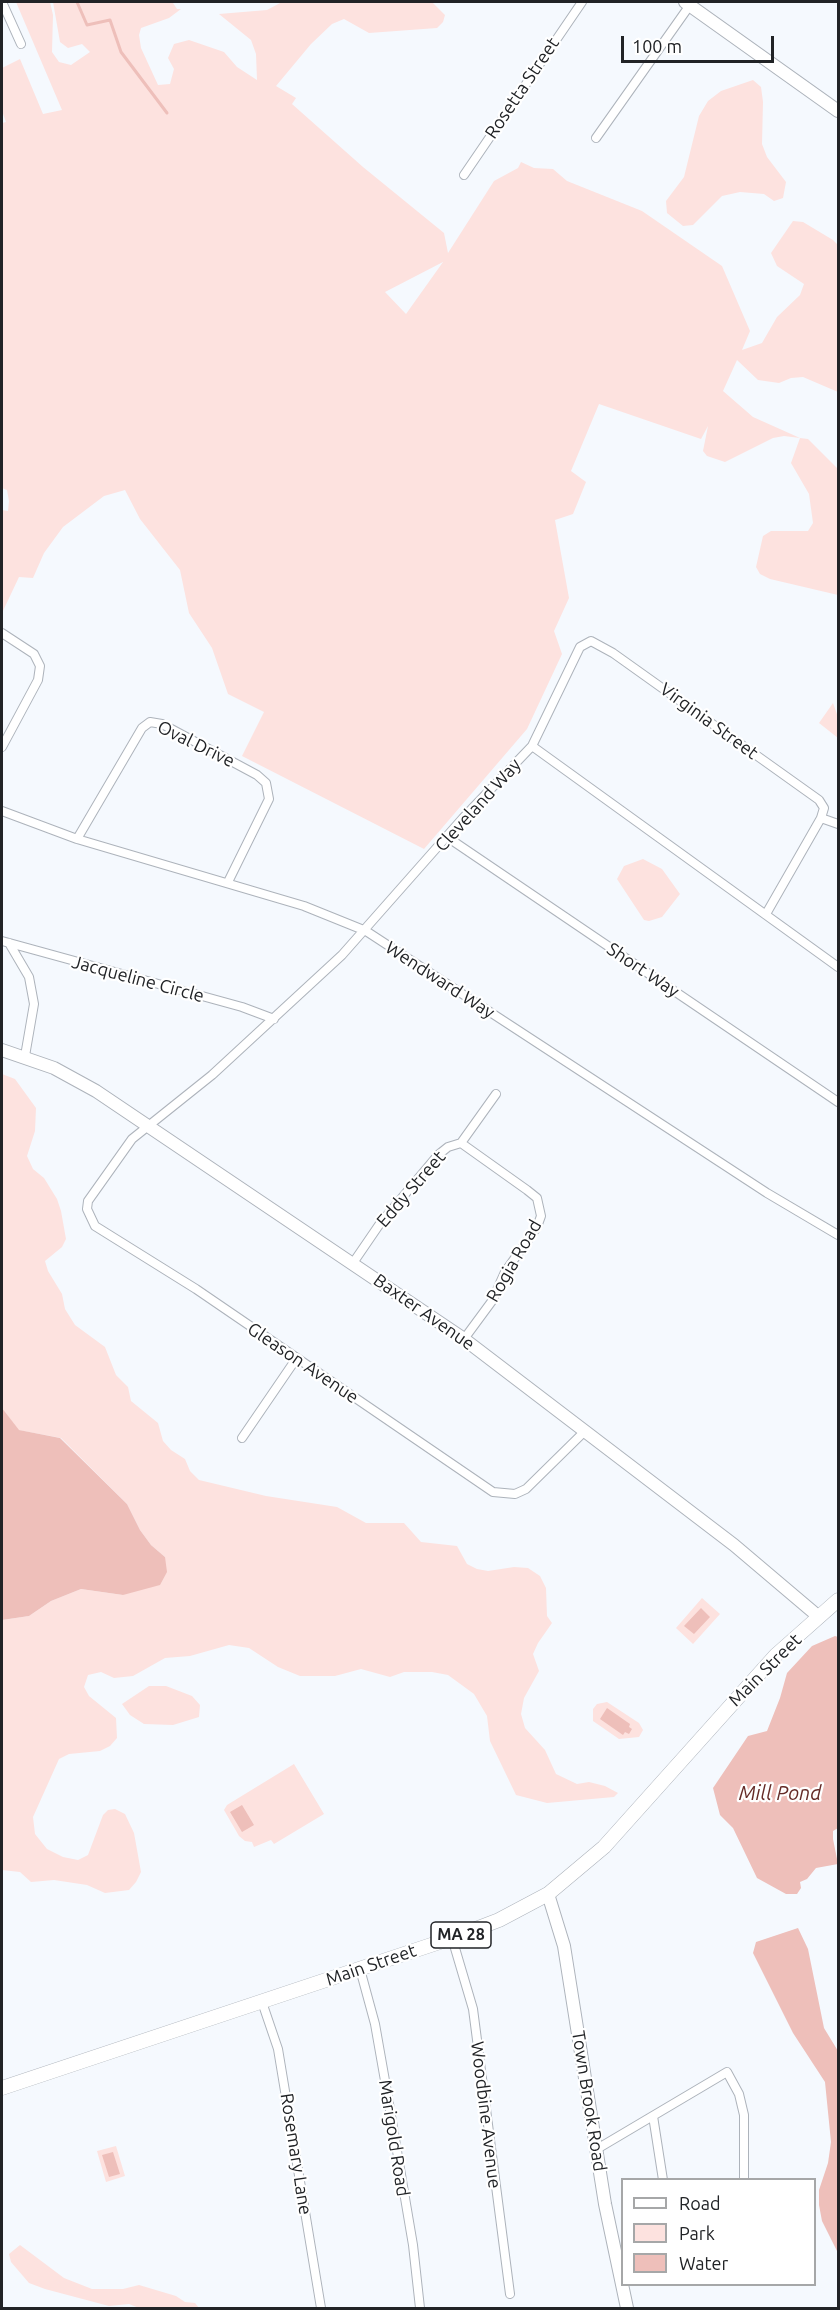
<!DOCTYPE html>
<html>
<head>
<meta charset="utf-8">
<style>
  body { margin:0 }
  #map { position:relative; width:840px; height:2310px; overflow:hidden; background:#f5f9fe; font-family:Ubuntu,sans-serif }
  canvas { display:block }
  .frame { position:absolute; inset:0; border:3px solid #212326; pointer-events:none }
  .legend { position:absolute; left:621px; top:2178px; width:195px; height:108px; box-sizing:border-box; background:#fff; border:2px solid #a6a7a8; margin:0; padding:8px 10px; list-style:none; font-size:18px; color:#212326 }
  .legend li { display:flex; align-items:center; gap:12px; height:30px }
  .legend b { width:30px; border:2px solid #a6a7a8 }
  .scale { position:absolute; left:621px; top:36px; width:153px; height:27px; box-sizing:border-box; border:3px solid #212326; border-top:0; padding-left:8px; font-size:18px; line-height:21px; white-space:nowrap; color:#212326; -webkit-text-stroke:4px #fff; paint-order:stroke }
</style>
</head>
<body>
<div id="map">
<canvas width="840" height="2310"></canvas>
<div class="frame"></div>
<ul class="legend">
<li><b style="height:8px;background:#fff"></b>Road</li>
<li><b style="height:16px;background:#fde2df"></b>Park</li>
<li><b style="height:16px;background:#eebfba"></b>Water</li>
</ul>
<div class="scale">100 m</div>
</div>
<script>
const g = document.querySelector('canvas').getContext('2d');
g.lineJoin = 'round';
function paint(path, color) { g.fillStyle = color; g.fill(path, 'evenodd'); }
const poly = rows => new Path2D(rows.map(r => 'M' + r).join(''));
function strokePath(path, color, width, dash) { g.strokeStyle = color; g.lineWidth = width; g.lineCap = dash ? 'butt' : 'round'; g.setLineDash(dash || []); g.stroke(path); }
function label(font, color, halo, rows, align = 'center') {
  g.font = font + ' Ubuntu,sans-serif'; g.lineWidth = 4.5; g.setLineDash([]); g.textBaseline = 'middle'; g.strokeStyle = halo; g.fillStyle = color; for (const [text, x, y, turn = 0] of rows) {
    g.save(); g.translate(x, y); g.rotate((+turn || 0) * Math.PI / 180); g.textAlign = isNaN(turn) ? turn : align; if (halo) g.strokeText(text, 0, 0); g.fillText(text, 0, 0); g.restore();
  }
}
paint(poly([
  [16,2,50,2,53,15,52,52,59,62,71,65,90,52,82,44,68,48,60,42,53,2,173,3,177,9,181,9,169,18,141,28,139,35,141,48,158,85,170,84,174,69,168,58,174,44,189,40,224,52,237,67,257,80,256,54,251,40,219,14,267,10,282,2,432,2,445,15,443,22,437,28,369,33,344,19,332,24,311,44,276,86,296,98,292,104,363,167,444,233,448,253,494,181,518,168,521,162,534,168,553,169,567,181,642,211,722,266,750,331,742,350,762,343,777,317,800,295,804,284,777,266,771,253,793,221,803,222,833,240,838,245,838,392,803,377,791,378,779,383,758,380,737,360,723,391,753,417,800,438,808,439,838,469,838,595,770,579,760,574,756,567,763,536,771,531,808,531,813,523,809,494,791,463,800,438,784,436,773,438,725,462,707,456,703,451,708,426,701,439,599,404,571,471,586,482,573,514,555,520,569,598,554,631,562,654,527,729,424,849,242,756,264,712,228,694,212,648,189,613,180,570,140,519,125,490,104,496,63,527,44,553,33,578,19,577,2,613,2,510,8,511,9,501,7,490,2,488,2,123,6,122,2,111,2,68,20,59,43,114,62,110],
  [443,262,406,314,385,292],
  [753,80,761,87,763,102,762,144,767,157,786,182,783,198,774,201,764,194,740,192,722,196,693,225,683,226,667,213,666,201,684,177,699,116,708,101,721,91],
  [833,703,838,717,838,738,819,723],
  [643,859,662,869,680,894,662,917,649,921,644,920,617,879,624,866],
  [2,1074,15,1079,36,1108,35,1131,27,1156,33,1169,44,1178,57,1199,61,1211,66,1239,62,1247,45,1261,48,1271,62,1294,65,1309,75,1325,105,1347,116,1375,128,1387,131,1401,158,1423,163,1441,171,1450,185,1459,190,1471,199,1480,266,1496,337,1507,366,1523,404,1523,421,1542,457,1546,467,1564,477,1569,488,1571,514,1567,528,1568,540,1576,546,1588,547,1616,552,1623,538,1643,533,1654,539,1671,524,1698,521,1714,525,1728,545,1750,556,1774,577,1784,589,1782,605,1786,618,1793,614,1797,547,1803,516,1795,490,1741,487,1716,474,1694,448,1675,432,1672,404,1672,390,1677,361,1669,335,1676,300,1676,278,1667,249,1648,229,1645,190,1656,165,1658,133,1676,114,1678,101,1672,88,1675,84,1687,89,1696,116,1718,117,1738,110,1746,100,1751,69,1754,59,1759,33,1817,35,1834,47,1849,63,1857,78,1860,88,1855,103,1815,108,1810,115,1809,125,1814,134,1833,141,1872,136,1882,129,1890,105,1893,87,1885,54,1880,31,1882,20,1872,2,1870,2,1620,29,1616,51,1601,81,1589,123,1595,165,1557,151,1545,140,1530,127,1504,61,1438,18,1430,2,1408],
  [702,1598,720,1614,693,1644,676,1628],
  [149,1686,166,1686,192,1696,200,1705,199,1717,173,1725,144,1724,130,1715,122,1704],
  [607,1702,639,1723,643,1730,639,1737,619,1739,593,1721,593,1709,597,1704],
  [294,1764,324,1814,274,1844,271,1840,254,1847,252,1842,245,1841,239,1836,224,1810,227,1805],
  [116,2146,125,2176,106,2182,97,2151],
  [20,2245,64,2278,92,2289,123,2289,139,2285,176,2296,185,2302,195,2303,199,2308,139,2308,129,2304,109,2306,45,2289,29,2283,11,2262,9,2254]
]), '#fde2df');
paint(poly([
  [2,1408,19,1430,60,1438,127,1504,140,1530,151,1545,165,1557,167,1572,160,1585,123,1595,81,1589,51,1601,29,1616,2,1620],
  [701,1608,710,1617,694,1634,684,1626],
  [835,1636,838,1637,838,1828,833,1831,833,1839,838,1864,816,1868,807,1879,800,1882,801,1888,797,1894,786,1894,757,1878,733,1828,720,1815,713,1788,748,1736,767,1731,780,1698,787,1673,812,1646],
  [607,1708,630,1724,629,1727,632,1729,629,1734,625,1732,623,1735,600,1719],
  [242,1805,254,1825,242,1832,230,1812],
  [798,1928,808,1949,824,2028,838,2051,838,2253,822,2221,819,2205,819,2190,828,2163,831,2142,825,2082,793,2033,753,1953,756,1942],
  [113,2152,120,2174,109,2177,102,2155]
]), '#eebfba');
strokePath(poly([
  [77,2,87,25,110,20,121,52,167,113]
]), '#eebfba', 3);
const street = poly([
  [2,2,21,44],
  [596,138,690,5],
  [464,175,582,2],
  [2,633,34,654,40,666,38,680,2,747],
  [532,746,580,647,591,641,613,653,819,800,824,808,821,818,766,914],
  [2,811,77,839,304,906,366,931,767,1193,838,1235],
  [821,818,838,824],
  [447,837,838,1102],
  [77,839,142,728,150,722,162,724,257,775,266,783,269,799,228,882],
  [2,941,242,1007,274,1019],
  [9,943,29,977,34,1004,25,1056],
  [461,1143,527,1190,537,1198,541,1216,537,1227,505,1272,492,1301,464,1339],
  [353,1263,379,1225,438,1155,448,1147,461,1143,496,1094],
  [585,1431,526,1489,515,1494,493,1492,196,1289,95,1226,87,1209,88,1201,132,1139,212,1075,342,955,463,818,532,746,838,967],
  [242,1438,296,1359],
  [452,1938,473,2009,510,2294],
  [360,1969,375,2024,387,2092,413,2245,420,2308],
  [262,2002,278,2049,321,2308],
  [653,2116,663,2180],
  [597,2149,727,2072,739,2094,744,2115,744,2180]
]);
const secondary = poly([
  [685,2,838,111],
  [2,1050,54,1068,96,1091,464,1339,734,1545,819,1617],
  [548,1894,564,1946,605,2204,627,2308]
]);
const primary = poly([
  [2,2088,452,1938,499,1920,548,1894,604,1847,776,1655,838,1600]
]);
strokePath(street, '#adb3bb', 10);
strokePath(secondary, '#adb3bb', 14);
strokePath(primary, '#adb3bb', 15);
strokePath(street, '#fff', 8);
strokePath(secondary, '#fff', 12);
strokePath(primary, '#fff', 14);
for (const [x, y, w] of [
  [461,1935,60]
]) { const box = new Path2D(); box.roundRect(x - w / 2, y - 13, w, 26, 4.5); g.fillStyle = '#fff'; g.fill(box); strokePath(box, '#212326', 1.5); }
label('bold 16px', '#212326', null, [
  ["MA 28",461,1935]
]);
label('18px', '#212326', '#fff', [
  ["Rosetta Street",522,88,-56],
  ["Virginia Street",709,721,36],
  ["Oval Drive",196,744,26],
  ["Cleveland Way",478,805,-48],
  ["Short Way",643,970,34],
  ["Jacqueline Circle",138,979,15],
  ["Wendward Way",440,980,33],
  ["Eddy Street",411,1189,-49],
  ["Rogia Road",514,1261,-60],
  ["Baxter Avenue",424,1312,35],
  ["Gleason Avenue",303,1363,34],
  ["Main Street",765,1670,-45],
  ["Main Street",371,1965,-19],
  ["Town Brook Road",589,2101,81],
  ["Woodbine Avenue",486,2115,83],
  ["Marigold Road",394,2138,81],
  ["Rosemary Lane",296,2154,81]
]);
label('italic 20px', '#652b27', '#fff', [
  ["Mill Pond",780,1793]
]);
</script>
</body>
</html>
